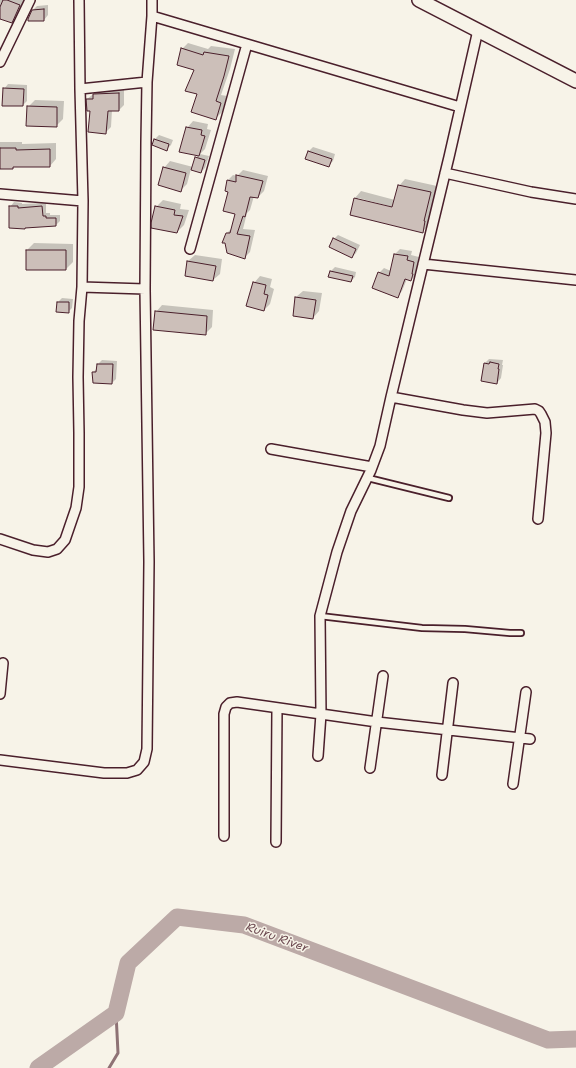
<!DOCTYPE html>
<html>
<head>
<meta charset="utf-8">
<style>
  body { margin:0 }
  canvas { display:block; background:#f7f3e8 }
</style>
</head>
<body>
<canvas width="576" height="1068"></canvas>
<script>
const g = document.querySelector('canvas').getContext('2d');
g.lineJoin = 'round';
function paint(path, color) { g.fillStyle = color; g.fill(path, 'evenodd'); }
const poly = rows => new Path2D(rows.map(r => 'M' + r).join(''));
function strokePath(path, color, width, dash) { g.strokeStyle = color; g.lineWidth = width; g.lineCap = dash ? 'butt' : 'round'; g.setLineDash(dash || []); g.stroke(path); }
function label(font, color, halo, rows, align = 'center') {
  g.font = font + ' "Shantell Sans",sans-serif'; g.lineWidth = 3; g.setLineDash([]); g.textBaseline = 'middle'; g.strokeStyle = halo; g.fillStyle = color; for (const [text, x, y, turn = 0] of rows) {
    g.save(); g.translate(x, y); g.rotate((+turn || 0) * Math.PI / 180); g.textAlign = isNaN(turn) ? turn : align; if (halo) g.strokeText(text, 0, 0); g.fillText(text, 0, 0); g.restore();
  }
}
paint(poly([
  [0,0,24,0,17,17,12,22,0,18],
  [48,5,48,15,44,20,33,10,37,6],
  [188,43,208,49,211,46,235,49,230,69,221,95,227,96,222,112,216,118,198,94,196,70,182,49],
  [8,84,27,85,27,101,23,105,4,89],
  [124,88,124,105,119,110,112,110,111,127,106,132,87,99,100,89],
  [35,100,64,101,63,119,56,126,28,107],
  [193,121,208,124,207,129,211,130,205,149,200,154,209,156,205,168,201,172,191,169,187,184,181,190,164,168,170,161,193,167,196,158,198,155,187,128],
  [159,135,173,140,171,145,167,149,153,145,155,139],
  [0,142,22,142,22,144,56,143,56,159,50,166,15,166,13,168,0,168],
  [313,147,335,154,333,161,328,166,309,151],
  [243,170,268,176,264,191,258,197,254,196,250,210,247,213,243,229,255,230,250,252,244,258,227,233,232,228,236,213,229,191,227,181,233,175,237,176],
  [405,179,437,186,430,215,431,215,429,225,422,232,351,214,355,198,361,191,395,200,399,186],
  [358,198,397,208,397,210,358,200],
  [163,200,181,204,180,209,189,210,184,225,177,232,156,207],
  [14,202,22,203,22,204,46,203,46,213,50,213,50,215,60,215,60,221,56,225,26,227,10,207],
  [338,235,360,245,356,253,352,257,334,239],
  [34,243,73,244,73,262,66,269,27,250],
  [400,249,412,251,411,255,419,257,416,275,411,280,407,279,402,291,397,297,379,273,384,268,391,271,395,254],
  [195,255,222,259,220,274,213,280,186,276,188,261],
  [335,267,356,272,355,277,351,281,330,277,331,271],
  [260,276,272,279,270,287,274,289,270,304,264,310,254,283],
  [303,291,322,293,319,311,313,318,296,297],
  [62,298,73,299,72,308,68,312,58,302],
  [162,305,213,310,212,327,205,334,156,312],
  [489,359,503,360,502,365,503,365,501,378,497,383,485,363],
  [102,360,117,361,116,379,112,383,93,372,98,368,98,364]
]), '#0003');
strokePath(poly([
  [109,1068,118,1053,116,1013]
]), '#8e7275', 3);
strokePath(poly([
  [38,1068,116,1013,128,963,177,917,244,925,548,1040,576,1039]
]), '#bcaaa7', 17);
const building = poly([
  [3,0,7,0,20,5,12,23,0,19,0,7,3,0],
  [44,9,44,21,28,21,28,19,32,10,44,9],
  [181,48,203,55,204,52,229,56,224,76,216,101,221,103,216,120,191,112,197,94,185,91,194,70,177,65,181,48],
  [3,88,24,89,23,106,2,106,3,88],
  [119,93,119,111,108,111,106,134,88,132,90,111,87,111,86,99,93,99,93,94,119,93],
  [27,106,57,107,57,127,26,126,27,106],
  [186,127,202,130,201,135,205,136,199,156,179,152,186,127],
  [154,139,169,144,167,151,152,145,154,139],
  [0,148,16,148,16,150,50,149,50,167,13,167,13,169,0,169,0,148],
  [308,151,332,159,329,167,305,159,308,151],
  [195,157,205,160,201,173,191,170,195,157],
  [163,167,186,173,181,192,158,185,163,167],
  [236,175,263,181,258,198,250,197,245,217,243,216,237,234,250,236,245,259,227,253,225,243,222,243,226,233,230,233,235,214,223,211,228,192,225,191,227,180,236,182,236,175],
  [398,185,431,192,424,221,425,221,423,233,350,215,354,198,392,207,398,185],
  [9,206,18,206,18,208,42,206,43,216,46,216,46,218,56,218,56,226,25,228,25,229,9,228,9,206],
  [155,206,175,210,174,215,183,216,177,233,151,228,151,223,155,206],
  [333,238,356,249,352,258,329,247,333,238],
  [26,250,66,250,66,270,26,270,26,250],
  [394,254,408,256,407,260,414,262,412,274,413,274,411,281,405,279,398,298,372,288,378,272,389,276,394,254],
  [187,261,216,266,213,281,185,276,187,261],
  [330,271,353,276,351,282,328,277,330,271],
  [253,282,266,285,264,294,268,295,264,311,246,306,253,282],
  [295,297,316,300,313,319,293,316,295,297],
  [57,302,69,302,69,313,56,312,57,302],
  [155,311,207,316,206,335,153,330,155,311],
  [490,362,499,364,498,369,499,369,497,384,481,381,484,363,489,364,490,362],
  [97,364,113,364,112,384,93,383,92,372,96,372,97,364]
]);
paint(building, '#ccbfb9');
strokePath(building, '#4a1f2b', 1);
const lane = poly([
  [368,478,449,498],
  [320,616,422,628,465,629,510,633,521,633]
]);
const street = poly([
  [79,0,80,89,83,201,82,287],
  [152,16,460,107],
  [0,62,30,0],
  [80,89,147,82],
  [445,173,531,192,576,199],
  [0,194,83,201],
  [190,249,247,44],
  [423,264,576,280],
  [391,397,463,410,487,413,535,409,539,411,541,414,545,422,546,433,538,519],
  [271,449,372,467],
  [0,539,33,550,48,552,57,549,65,540,76,508,79,487,79,433,78,377,79,321,82,287,145,289],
  [0,694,3,663],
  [318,756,321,714,320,616,337,552,351,511,371,470,380,446,391,397,449,157,478,30],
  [0,760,104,773,127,773,137,770,144,762,147,749,149,562,145,289,146,142,147,82,152,16,152,0],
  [370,768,383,676],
  [442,775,453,683],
  [513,784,526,692],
  [224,836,224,714,226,707,230,703,237,702,377,722,530,739],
  [276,842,277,708]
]);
const secondary = poly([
  [419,0,576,81]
]);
strokePath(lane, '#4a1f2b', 8);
strokePath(street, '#4a1f2b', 12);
strokePath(secondary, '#4a1f2b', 16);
strokePath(lane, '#f7f3e8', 4.5);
strokePath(street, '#f7f3e8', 9);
strokePath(secondary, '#f7f3e8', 13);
label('italic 12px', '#6c4950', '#f7f3e8', [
  ["Ruiru River",277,938,20]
]);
</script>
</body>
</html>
